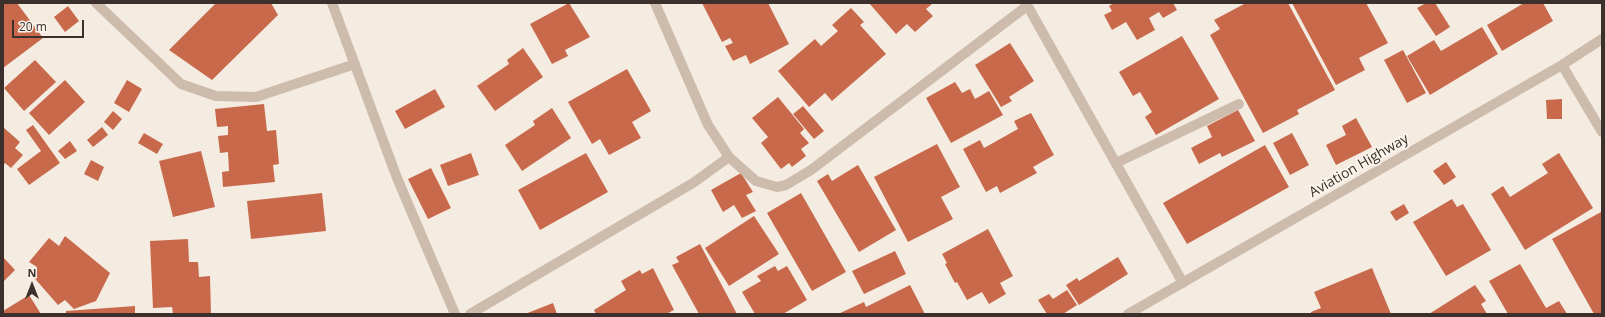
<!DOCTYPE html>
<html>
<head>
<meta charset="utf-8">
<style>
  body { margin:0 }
  #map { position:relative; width:1605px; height:317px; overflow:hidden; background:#f4ebe1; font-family:"Open Sans",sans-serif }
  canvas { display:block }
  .frame { position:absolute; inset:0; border:4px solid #3b302b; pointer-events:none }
  .north { position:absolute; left:12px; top:265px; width:40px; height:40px; -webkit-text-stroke:3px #fbf5ee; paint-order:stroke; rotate:0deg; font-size:11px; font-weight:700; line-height:16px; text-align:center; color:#3b302b }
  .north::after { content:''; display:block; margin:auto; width:14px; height:18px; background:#3b302b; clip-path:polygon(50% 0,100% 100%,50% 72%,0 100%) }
  .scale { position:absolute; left:12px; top:20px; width:72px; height:18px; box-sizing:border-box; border:2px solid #3b302b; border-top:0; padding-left:5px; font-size:12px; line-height:14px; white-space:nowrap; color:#3b302b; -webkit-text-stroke:3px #fbf5ee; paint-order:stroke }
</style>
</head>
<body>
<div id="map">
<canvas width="1605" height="317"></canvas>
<div class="frame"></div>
<div class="north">N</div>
<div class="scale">20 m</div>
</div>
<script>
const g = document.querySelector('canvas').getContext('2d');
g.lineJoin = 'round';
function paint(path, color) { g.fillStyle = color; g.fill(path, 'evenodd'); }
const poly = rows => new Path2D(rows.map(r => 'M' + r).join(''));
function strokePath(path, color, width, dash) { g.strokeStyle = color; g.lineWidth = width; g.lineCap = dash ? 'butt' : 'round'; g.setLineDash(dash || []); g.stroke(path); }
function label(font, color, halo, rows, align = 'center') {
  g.font = font + ' "Open Sans",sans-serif'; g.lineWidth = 4; g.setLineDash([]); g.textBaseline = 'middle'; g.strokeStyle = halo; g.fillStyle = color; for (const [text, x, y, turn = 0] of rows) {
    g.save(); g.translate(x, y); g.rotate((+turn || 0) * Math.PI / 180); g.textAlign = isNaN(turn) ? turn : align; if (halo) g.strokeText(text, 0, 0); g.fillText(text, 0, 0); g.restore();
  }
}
paint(poly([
  [3,3,17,3,43,38,3,68],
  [216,3,271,3,278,15,212,80,169,50],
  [569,3,590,37,565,50,568,56,552,64,530,24],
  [702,3,768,3,789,44,750,64,746,55,733,61,725,46,733,43,730,38,722,42],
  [869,3,933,3,926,9,933,16,915,32,907,24,896,34],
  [1114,3,1173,3,1177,10,1163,18,1159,12,1149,18,1155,30,1137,40,1126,22,1112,30,1104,15,1112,11,1109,6],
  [1246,3,1288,3,1335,90,1297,110,1299,114,1263,133,1210,35,1220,29,1214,20],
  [1292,3,1366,3,1388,43,1359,58,1365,70,1336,85],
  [1426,3,1435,3,1450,27,1436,36,1417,8],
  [1524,3,1543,3,1553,21,1502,51,1487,25],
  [68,6,79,21,65,32,54,17],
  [851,8,864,22,860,25,886,54,832,101,825,93,809,107,778,71,815,39,821,46,838,31,832,25],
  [1482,27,1498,54,1430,95,1407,56,1434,40,1441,51],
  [1182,36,1219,99,1156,135,1145,117,1152,112,1140,92,1133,96,1119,72],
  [1010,43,1034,81,1009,97,1012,101,1001,107,975,65],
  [523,48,543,77,495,111,477,86,509,64,507,60],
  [1403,50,1426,93,1407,103,1384,60],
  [35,60,56,82,24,111,4,88],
  [627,69,651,111,632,122,641,138,609,155,600,139,592,144,568,102],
  [65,80,85,102,49,135,29,113],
  [127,80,142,89,129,112,114,103],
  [955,82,962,93,970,89,975,99,989,91,1003,115,951,143,926,98],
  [435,89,445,107,405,129,395,111],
  [778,97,804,129,800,133,809,143,801,149,806,156,792,167,789,163,781,169,761,143,768,137,752,118],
  [1562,99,1562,119,1547,119,1546,100],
  [264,104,267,131,276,130,279,164,273,165,275,182,223,187,222,172,229,171,228,152,220,153,218,136,228,135,228,126,217,127,215,109],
  [803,106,824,131,814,139,793,114],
  [552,108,571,138,522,171,505,145,535,125,533,121],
  [1238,110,1255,141,1222,157,1220,153,1199,164,1191,148,1212,137,1207,126],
  [113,111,122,119,113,130,104,122],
  [1031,113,1054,155,1033,167,1037,173,1000,193,997,186,986,192,963,149,980,140,984,148,1018,129,1014,121],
  [1356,118,1372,147,1336,165,1326,145,1346,135,1342,126],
  [33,125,60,163,29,185,17,169,41,151,26,130],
  [3,127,20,142,15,148,23,155,11,168,5,163,3,166],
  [102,127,108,135,93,147,87,140],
  [144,133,163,144,157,154,138,143],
  [1292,133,1309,165,1290,175,1273,143],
  [70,141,77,151,65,159,58,151],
  [937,144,960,187,941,197,953,219,908,242,874,177],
  [1265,145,1289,187,1187,244,1163,203],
  [201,151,215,207,173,217,159,161],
  [471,153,479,175,448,186,440,165],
  [586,153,608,192,540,230,518,190],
  [1559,153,1593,208,1525,250,1491,194,1503,186,1510,197,1548,173,1542,164],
  [91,160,104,167,98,181,84,174],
  [1446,162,1456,177,1444,185,1433,171],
  [858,165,896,230,859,252,817,181,828,174,832,181],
  [431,168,451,208,428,219,408,179],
  [741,173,753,192,746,195,756,211,742,218,734,205,723,212,711,190],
  [322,193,326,231,251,239,247,201],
  [801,193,846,272,812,291,767,213],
  [1452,199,1457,207,1463,204,1491,250,1446,276,1413,222],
  [1404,204,1409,213,1396,221,1390,212],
  [1601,212,1602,214,1602,314,1594,314,1552,239],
  [754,216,779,254,729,286,705,248],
  [988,229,1013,276,1000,283,1006,294,989,304,982,292,967,300,957,282,955,283,945,264,947,263,942,254],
  [65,236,110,273,96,301,74,309,65,300,58,305,30,273,37,267,29,262,49,238,59,246],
  [188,239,189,262,198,262,199,277,210,276,211,314,173,314,172,307,153,308,150,241],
  [700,244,737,314,699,314,672,265,679,262,676,257],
  [895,251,906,274,864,294,852,271],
  [3,257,15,270,3,282],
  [1118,257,1128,274,1079,305,1066,285,1077,278,1079,281],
  [1520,264,1546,308,1559,301,1567,314,1508,314,1489,281],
  [775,266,778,271,787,266,807,300,783,314,755,314,742,292,761,281,757,276],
  [653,268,674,310,666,314,596,314,594,310,626,290,621,281,640,270,642,274],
  [1372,268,1391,314,1311,314,1311,312,1321,308,1314,292],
  [910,285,925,314,838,314,864,302,866,307],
  [1475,285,1486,301,1481,304,1487,314,1429,314],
  [1067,290,1077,305,1063,314,1047,314,1038,300,1049,294,1053,299],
  [29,295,41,314,3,314,3,311],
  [553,303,557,314,525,314],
  [135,306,135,314,66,314,66,311]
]), '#c8694b');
strokePath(poly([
  [1116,163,1239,104]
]), '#cdbbac', 10);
strokePath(poly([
  [96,3,181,84,216,96,256,97,355,64],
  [332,3,397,178,455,314],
  [1026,3,1183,283],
  [1562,65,1602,132],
  [729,157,756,181,777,187,786,185,811,170,1027,6],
  [470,314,693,183,729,157,708,125,655,3],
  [1128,314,1562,65,1602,39]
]), '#cdbbac', 10);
label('14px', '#3b302b', '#fbf5ee', [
  ["Aviation Highway",1359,166,-30]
]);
</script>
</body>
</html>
